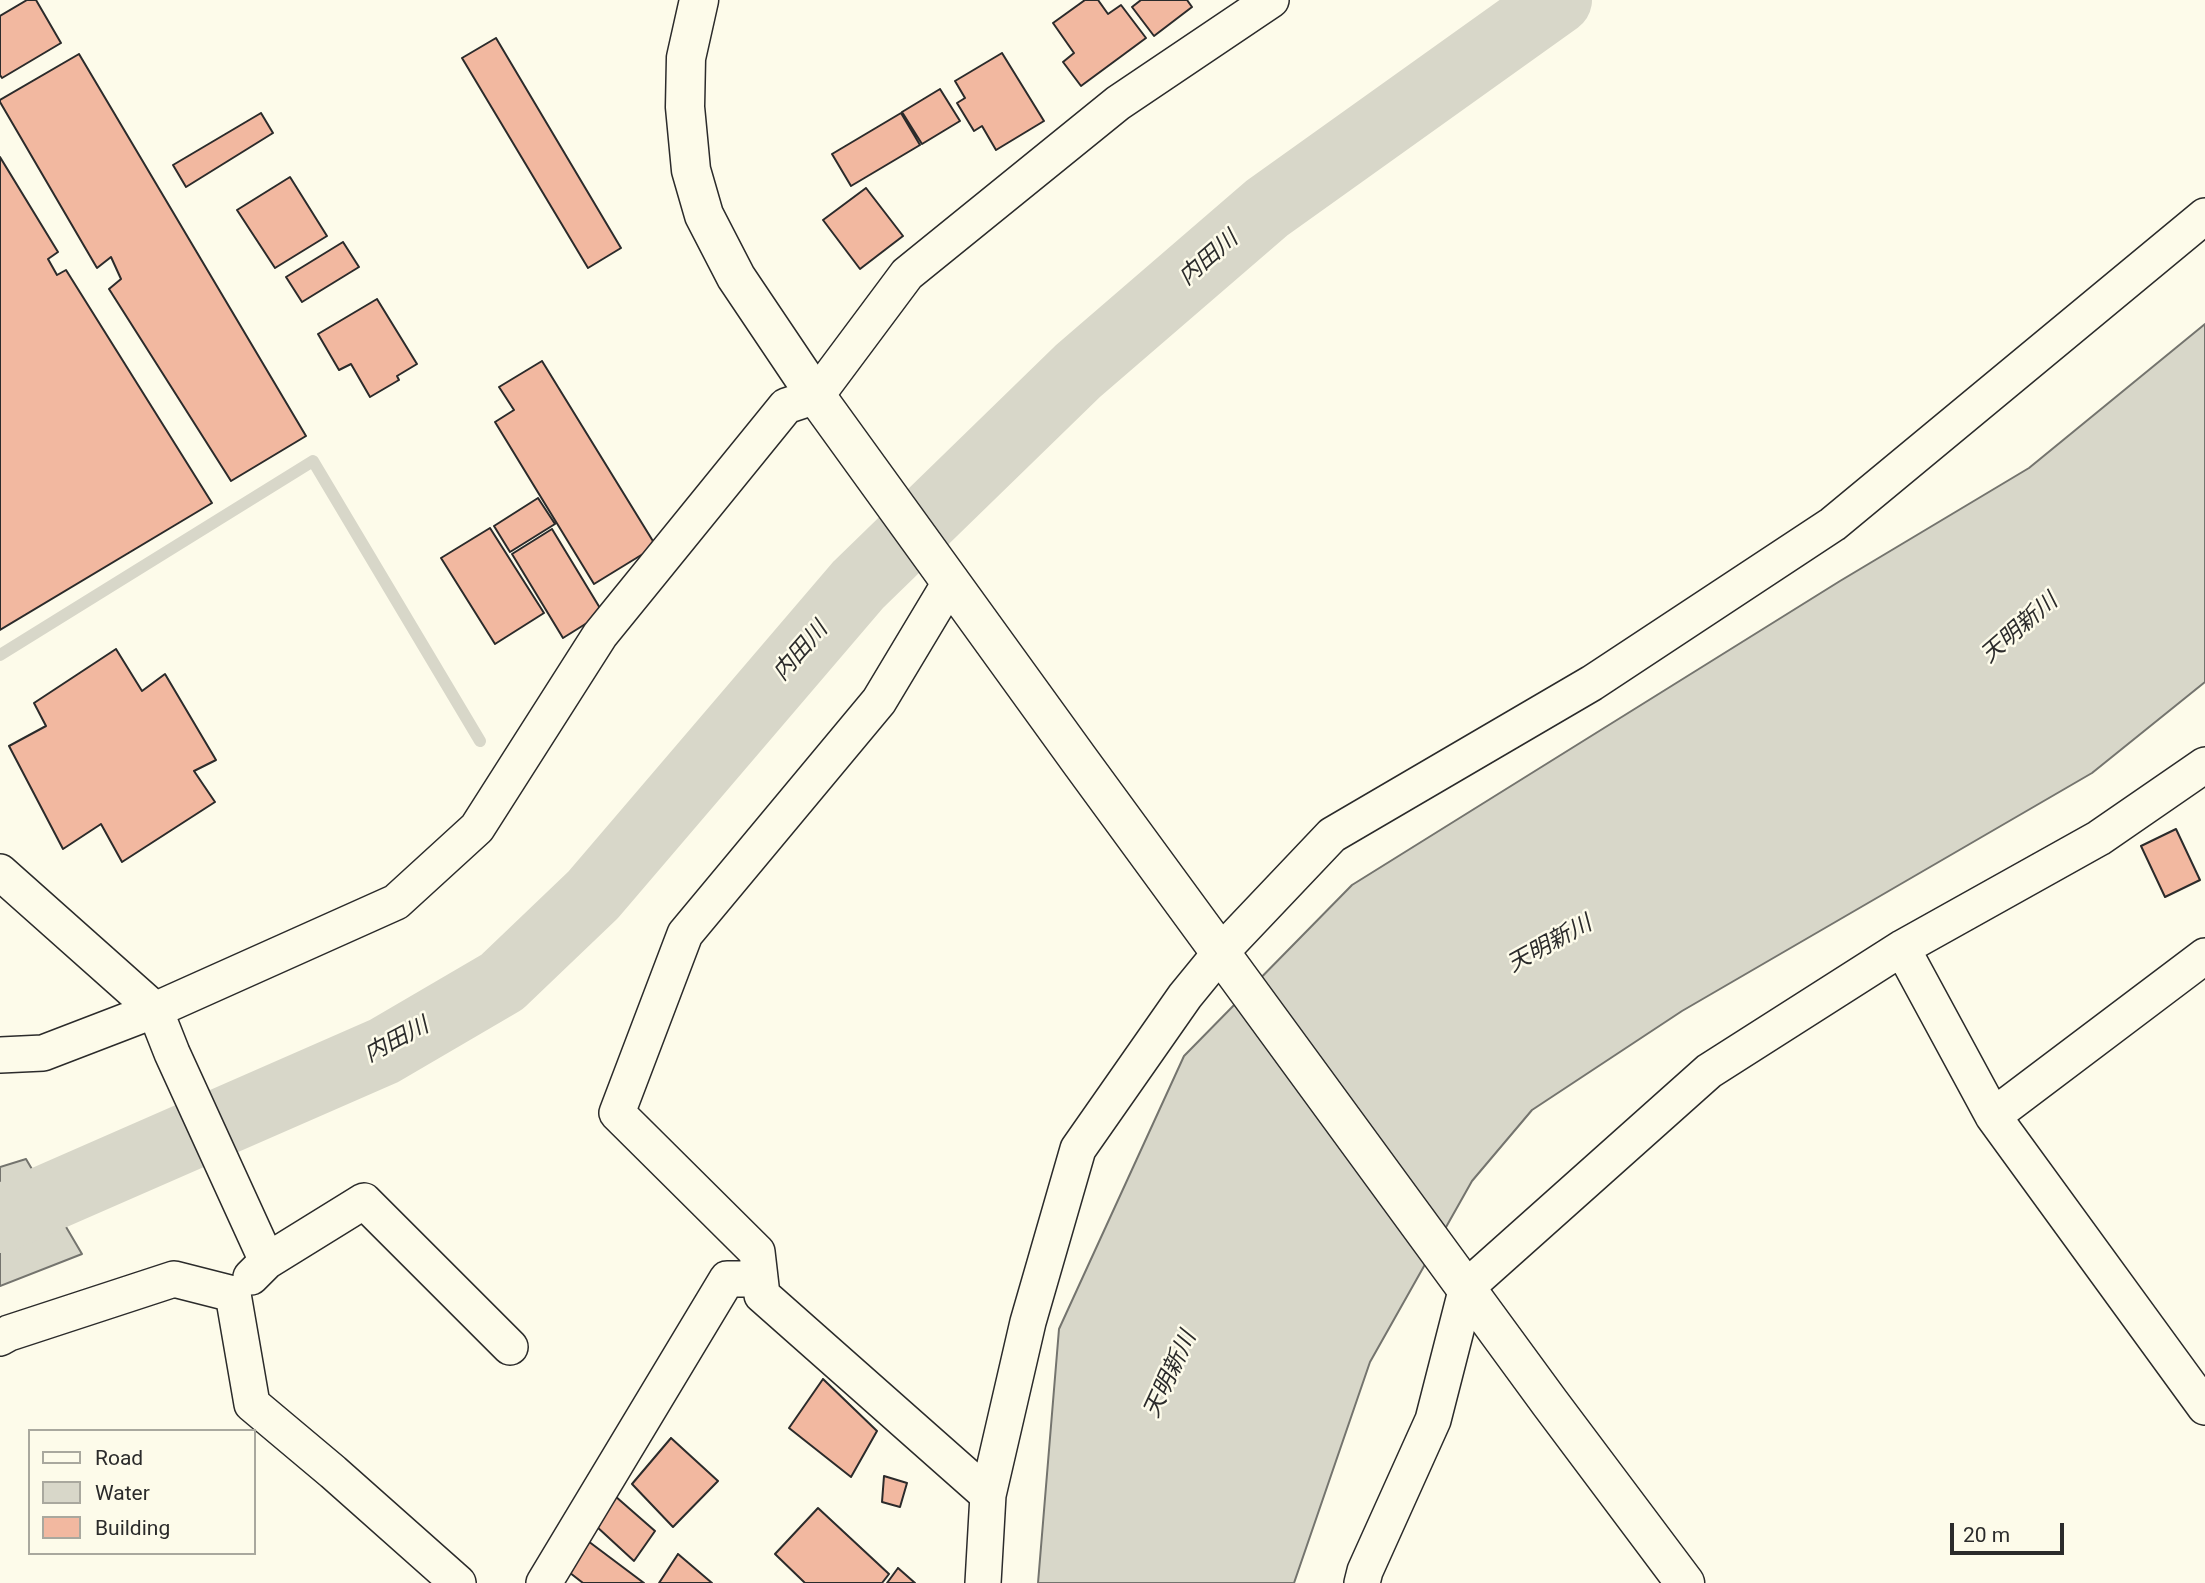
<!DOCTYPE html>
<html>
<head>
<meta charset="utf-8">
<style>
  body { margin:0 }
  #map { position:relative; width:2205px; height:1583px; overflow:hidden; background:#fdfbea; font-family:Roboto,sans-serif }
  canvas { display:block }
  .legend { position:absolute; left:28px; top:1429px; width:228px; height:126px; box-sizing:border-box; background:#fdfbea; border:2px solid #a9a89e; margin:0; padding:9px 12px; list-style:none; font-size:21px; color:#2b2b2b }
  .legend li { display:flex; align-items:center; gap:14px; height:35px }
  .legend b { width:35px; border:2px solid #a9a89e }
  .scale { position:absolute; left:1950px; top:1523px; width:114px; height:32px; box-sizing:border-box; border:4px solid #2b2b2b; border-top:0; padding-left:9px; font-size:21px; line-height:24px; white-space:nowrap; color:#2b2b2b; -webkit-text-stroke:5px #fdfbea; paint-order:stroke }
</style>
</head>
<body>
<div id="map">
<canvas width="2205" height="1583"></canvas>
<ul class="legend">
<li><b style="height:9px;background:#fdfbea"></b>Road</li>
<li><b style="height:19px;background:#d8d7c9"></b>Water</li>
<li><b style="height:19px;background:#f2b8a0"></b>Building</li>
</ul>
<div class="scale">20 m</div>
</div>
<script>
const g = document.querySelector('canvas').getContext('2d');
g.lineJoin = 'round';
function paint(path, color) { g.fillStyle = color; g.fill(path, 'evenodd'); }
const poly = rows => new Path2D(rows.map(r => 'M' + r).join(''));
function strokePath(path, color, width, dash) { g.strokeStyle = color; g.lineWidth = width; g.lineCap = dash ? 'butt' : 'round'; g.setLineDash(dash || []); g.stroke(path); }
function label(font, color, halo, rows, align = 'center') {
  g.font = font + ' Roboto,"Noto Sans JP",sans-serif'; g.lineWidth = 5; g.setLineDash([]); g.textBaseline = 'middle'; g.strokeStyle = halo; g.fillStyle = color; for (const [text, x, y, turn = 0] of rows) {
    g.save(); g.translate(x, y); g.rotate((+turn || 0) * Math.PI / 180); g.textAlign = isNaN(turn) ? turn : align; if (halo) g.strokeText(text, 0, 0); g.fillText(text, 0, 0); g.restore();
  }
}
const water = poly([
  [2205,324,2205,682,2092,773,1682,1011,1532,1110,1472,1181,1370,1362,1294,1583,1038,1583,1059,1329,1184,1056,1352,885,1840,581,2029,468,2205,324],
  [26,1159,82,1254,0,1286,0,1167,26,1159]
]);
paint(water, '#d8d7c9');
strokePath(water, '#74746e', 2);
strokePath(poly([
  [0,655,313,461,480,741]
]), '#d8d7c9', 12);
strokePath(poly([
  [0,1219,384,1051,502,982,593,895,858,585,1078,371,1267,208,1558,0]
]), '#d8d7c9', 68);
const building = poly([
  [27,0,36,0,61,43,2,78,0,75,0,16,27,0],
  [1085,0,1098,0,1108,14,1121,5,1146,38,1081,86,1063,62,1074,53,1053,23,1085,0],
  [1141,0,1187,0,1192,7,1154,36,1132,7,1141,0],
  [496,38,621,248,588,268,462,58,496,38],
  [1002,53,1044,121,996,150,982,126,974,131,957,103,965,98,955,81,1002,53],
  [79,54,306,436,231,481,109,289,121,279,111,257,97,268,0,102,0,100,79,54],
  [940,89,960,121,922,144,902,112,940,89],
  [261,113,273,133,186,187,173,165,261,113],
  [901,113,920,145,851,186,832,154,901,113],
  [0,157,58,252,48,259,57,275,66,270,212,503,0,630,0,157],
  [290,177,327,236,275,268,237,210,290,177],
  [866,188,903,236,860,269,823,220,866,188],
  [343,242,359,267,302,302,286,277,343,242],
  [377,299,417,364,397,376,399,380,370,397,351,364,339,370,318,334,377,299],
  [542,361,656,546,594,584,495,422,514,410,499,387,542,361],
  [538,498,555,524,510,552,494,526,538,498],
  [490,528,544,613,495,644,441,558,490,528],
  [552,529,603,613,563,638,512,554,552,529],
  [116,649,142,691,165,674,216,760,194,771,215,802,122,862,101,824,63,849,9,746,46,726,34,703,116,649],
  [2176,829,2200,880,2165,897,2141,846,2176,829],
  [823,1379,877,1431,851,1477,789,1428,823,1379],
  [671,1438,718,1481,673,1527,632,1484,671,1438],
  [884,1476,907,1483,900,1507,882,1502,884,1476],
  [615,1496,655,1531,634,1561,596,1526,615,1496],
  [818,1508,889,1574,882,1583,805,1583,775,1554,818,1508],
  [584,1538,644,1583,583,1583,565,1569,584,1538],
  [678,1554,712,1583,659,1583,678,1554],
  [898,1568,915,1583,887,1583,898,1568]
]);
paint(building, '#f2b8a0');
strokePath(building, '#2b2b2b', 2);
const minor = poly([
  [951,581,879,701,685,934,617,1113,757,1252,762,1295,988,1495],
  [0,872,155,1010,172,1053,267,1261],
  [1902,948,1993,1116,2205,1407],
  [0,1055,43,1053,155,1010,396,902,477,828,600,635,786,406,816,396,907,274,1118,103,1271,0],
  [1993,1116,2205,956],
  [251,1277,267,1261,364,1201,510,1347],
  [233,1294,252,1404,333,1472,458,1583],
  [0,1338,9,1333,174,1279,233,1294],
  [544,1583,727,1279,760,1279],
  [983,1583,988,1495,1028,1322,1078,1149,1185,996,1221,952,1332,835,1592,683,1833,524,2205,216],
  [1362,1583,1365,1571,1433,1420,1467,1287,1709,1071,1902,948,2099,838,2205,765]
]);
const tertiary = poly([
  [699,0,686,58,685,107,691,170,704,215,736,277,816,396,1080,761,1550,1403,1685,1583]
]);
strokePath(minor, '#2b2b2b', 38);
strokePath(tertiary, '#2b2b2b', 41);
strokePath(minor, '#fdfbea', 35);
strokePath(tertiary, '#fdfbea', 38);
label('italic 23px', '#2b2b2b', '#fdfbea', [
  ["内田川",1209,259,-41],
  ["天明新川",2020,629,-41],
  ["内田川",801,652,-49],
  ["天明新川",1550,945,-29],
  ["内田川",397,1041,-28],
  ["天明新川",1171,1375,-65]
]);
</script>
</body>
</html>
